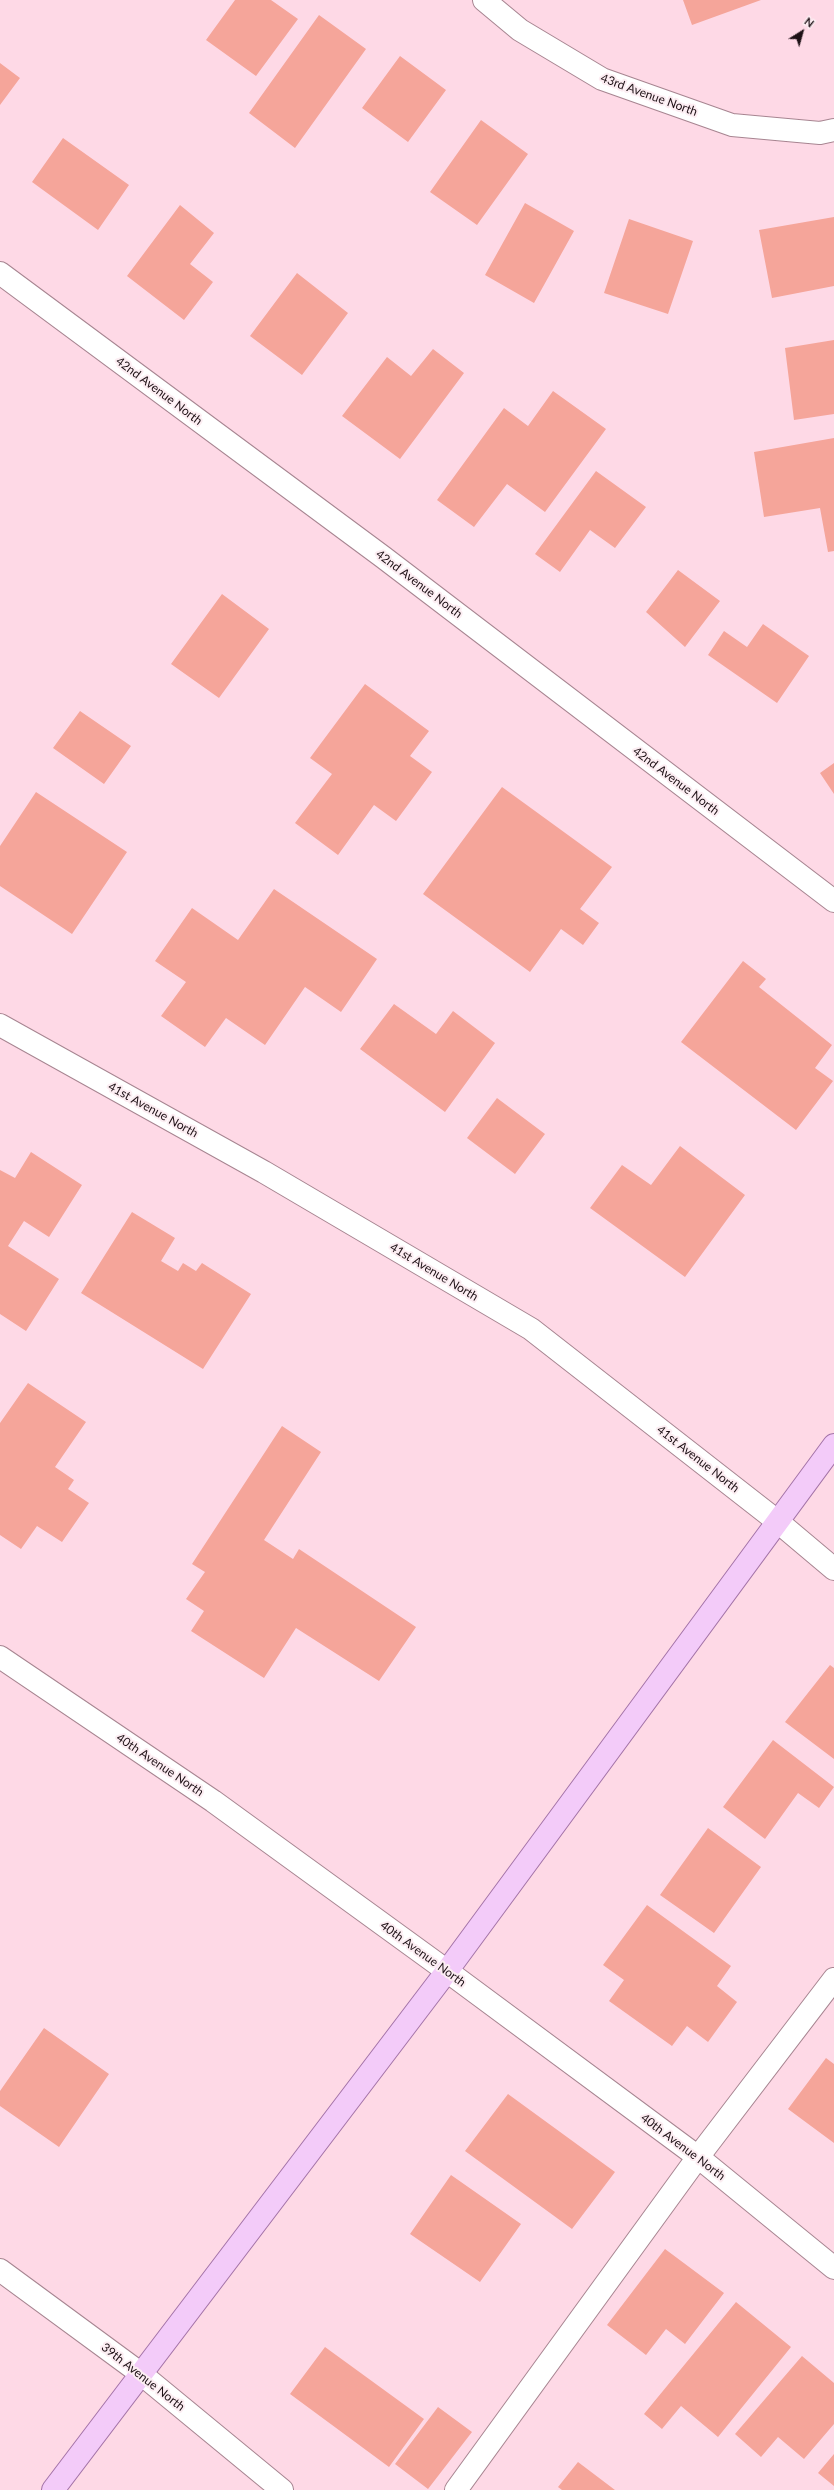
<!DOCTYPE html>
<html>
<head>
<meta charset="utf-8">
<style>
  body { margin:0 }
  #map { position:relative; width:834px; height:2490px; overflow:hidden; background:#fed9e6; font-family:Lato,sans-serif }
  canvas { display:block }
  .north { position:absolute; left:782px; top:12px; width:40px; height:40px; -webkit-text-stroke:3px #fcedf2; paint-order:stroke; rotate:37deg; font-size:11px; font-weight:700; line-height:16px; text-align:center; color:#1d1015 }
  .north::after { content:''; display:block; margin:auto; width:14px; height:18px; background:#1d1015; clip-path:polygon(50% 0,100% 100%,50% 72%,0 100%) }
</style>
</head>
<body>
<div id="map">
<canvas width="834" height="2490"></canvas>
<div class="north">N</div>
</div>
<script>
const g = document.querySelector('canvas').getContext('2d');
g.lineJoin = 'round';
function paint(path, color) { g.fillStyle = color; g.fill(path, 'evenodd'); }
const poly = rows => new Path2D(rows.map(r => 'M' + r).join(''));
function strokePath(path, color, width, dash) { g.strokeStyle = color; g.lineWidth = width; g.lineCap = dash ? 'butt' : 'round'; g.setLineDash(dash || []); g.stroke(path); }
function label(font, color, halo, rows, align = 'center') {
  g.font = font + ' Lato,sans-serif'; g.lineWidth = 4; g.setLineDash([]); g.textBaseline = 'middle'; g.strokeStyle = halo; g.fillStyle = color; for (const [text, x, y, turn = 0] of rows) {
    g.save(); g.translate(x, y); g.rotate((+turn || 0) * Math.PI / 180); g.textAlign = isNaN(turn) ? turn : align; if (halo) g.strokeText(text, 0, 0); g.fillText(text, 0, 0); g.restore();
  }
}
paint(poly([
  [235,0,271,0,298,19,256,76,206,40],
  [683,0,761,0,692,25],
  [319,15,366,49,295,148,249,113],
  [400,56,446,90,408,142,362,108],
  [0,63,20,78,0,105],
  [481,120,528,154,477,225,430,192],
  [63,138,129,185,98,230,32,182],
  [525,203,574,231,534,303,485,275],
  [180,205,214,233,190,264,213,282,184,320,127,276],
  [834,217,834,286,772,298,759,230],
  [629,219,693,241,668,314,604,293],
  [297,273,348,313,302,375,250,336],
  [834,340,834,414,794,420,785,348],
  [433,349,464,373,400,459,342,416,387,357,411,376],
  [553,391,606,429,545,512,507,484,474,527,437,500,504,408,528,426],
  [834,438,834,551,828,552,820,508,764,517,754,452],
  [596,471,646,507,615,548,590,530,560,572,535,554],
  [678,570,720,601,685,647,646,612],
  [222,594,269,629,219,698,171,664],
  [763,624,809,656,777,703,708,655,724,631,747,647],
  [365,684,429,731,410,756,432,772,396,821,374,805,338,855,295,823,332,774,310,758],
  [80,711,131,746,104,784,53,748],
  [834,763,834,794,820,773],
  [502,787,612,867,580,909,599,923,583,945,561,929,530,972,423,894],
  [36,792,127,852,72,934,0,886,0,846],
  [274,889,377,959,341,1012,305,987,265,1045,226,1018,205,1047,161,1016,186,982,155,961,192,908,238,940],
  [743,961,766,979,759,987,832,1045,815,1068,833,1081,796,1130,681,1042],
  [394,1004,436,1034,453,1011,495,1043,445,1112,360,1049],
  [497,1098,545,1134,515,1174,467,1138],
  [680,1146,745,1195,685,1277,590,1208,622,1165,651,1185],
  [31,1152,82,1185,49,1237,24,1221,8,1246,59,1279,26,1331,0,1314,0,1170,15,1178],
  [132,1212,175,1238,161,1261,178,1271,183,1263,196,1271,202,1263,251,1294,203,1369,81,1293],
  [28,1383,86,1422,55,1467,74,1480,68,1489,89,1503,62,1542,37,1526,21,1549,0,1535,0,1423],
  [282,1426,321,1452,264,1540,293,1559,299,1549,416,1627,379,1681,296,1628,264,1678,191,1631,204,1611,186,1599,205,1572,192,1564],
  [830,1665,834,1668,834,1759,785,1722],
  [773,1740,834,1787,819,1808,798,1793,765,1839,723,1807],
  [708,1828,761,1867,714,1933,660,1895],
  [647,1905,731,1966,717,1986,737,2002,708,2042,687,2026,672,2046,609,2001,624,1980,603,1965],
  [44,2028,109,2074,59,2147,0,2106,0,2091],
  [826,2058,834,2064,834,2143,788,2109],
  [508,2094,615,2172,572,2229,465,2151],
  [451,2175,521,2224,480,2282,410,2234],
  [665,2249,724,2293,685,2344,666,2329,646,2355,607,2325],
  [736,2302,791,2347,718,2437,681,2406,662,2429,644,2414],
  [325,2347,424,2419,389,2467,290,2394],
  [802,2356,834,2383,834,2424,804,2459,778,2437,761,2457,735,2434],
  [438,2407,472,2432,428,2489,395,2464],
  [834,2454,834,2486,818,2473],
  [578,2462,615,2490,562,2490,558,2487]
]), '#f5a59a');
const minor = poly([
  [484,0,520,30,602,79,732,125,820,133,834,130],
  [0,273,383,557,834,901],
  [0,1025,264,1172,531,1329,777,1521,834,1569],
  [0,1657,213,1801,447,1971,698,2157,834,2268],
  [0,2270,140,2373,282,2490],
  [456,2490,698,2157,834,1979]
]);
const major = poly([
  [53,2490,447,1971,834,1445]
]);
strokePath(minor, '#a78591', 24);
strokePath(major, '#a373a7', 24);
strokePath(minor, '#fff', 22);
strokePath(major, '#f3cbf9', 22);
label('12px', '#1d1015', '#fcedf2', [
  ["43rd Avenue North",649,95,20],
  ["42nd Avenue North",159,391,37],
  ["42nd Avenue North",419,584,37],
  ["42nd Avenue North",676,781,37],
  ["41st Avenue North",153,1110,29],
  ["41st Avenue North",434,1272,31],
  ["41st Avenue North",698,1459,38],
  ["40th Avenue North",160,1765,34],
  ["40th Avenue North",423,1954,36],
  ["40th Avenue North",683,2147,37],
  ["39th Avenue North",143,2377,38]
]);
</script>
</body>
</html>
